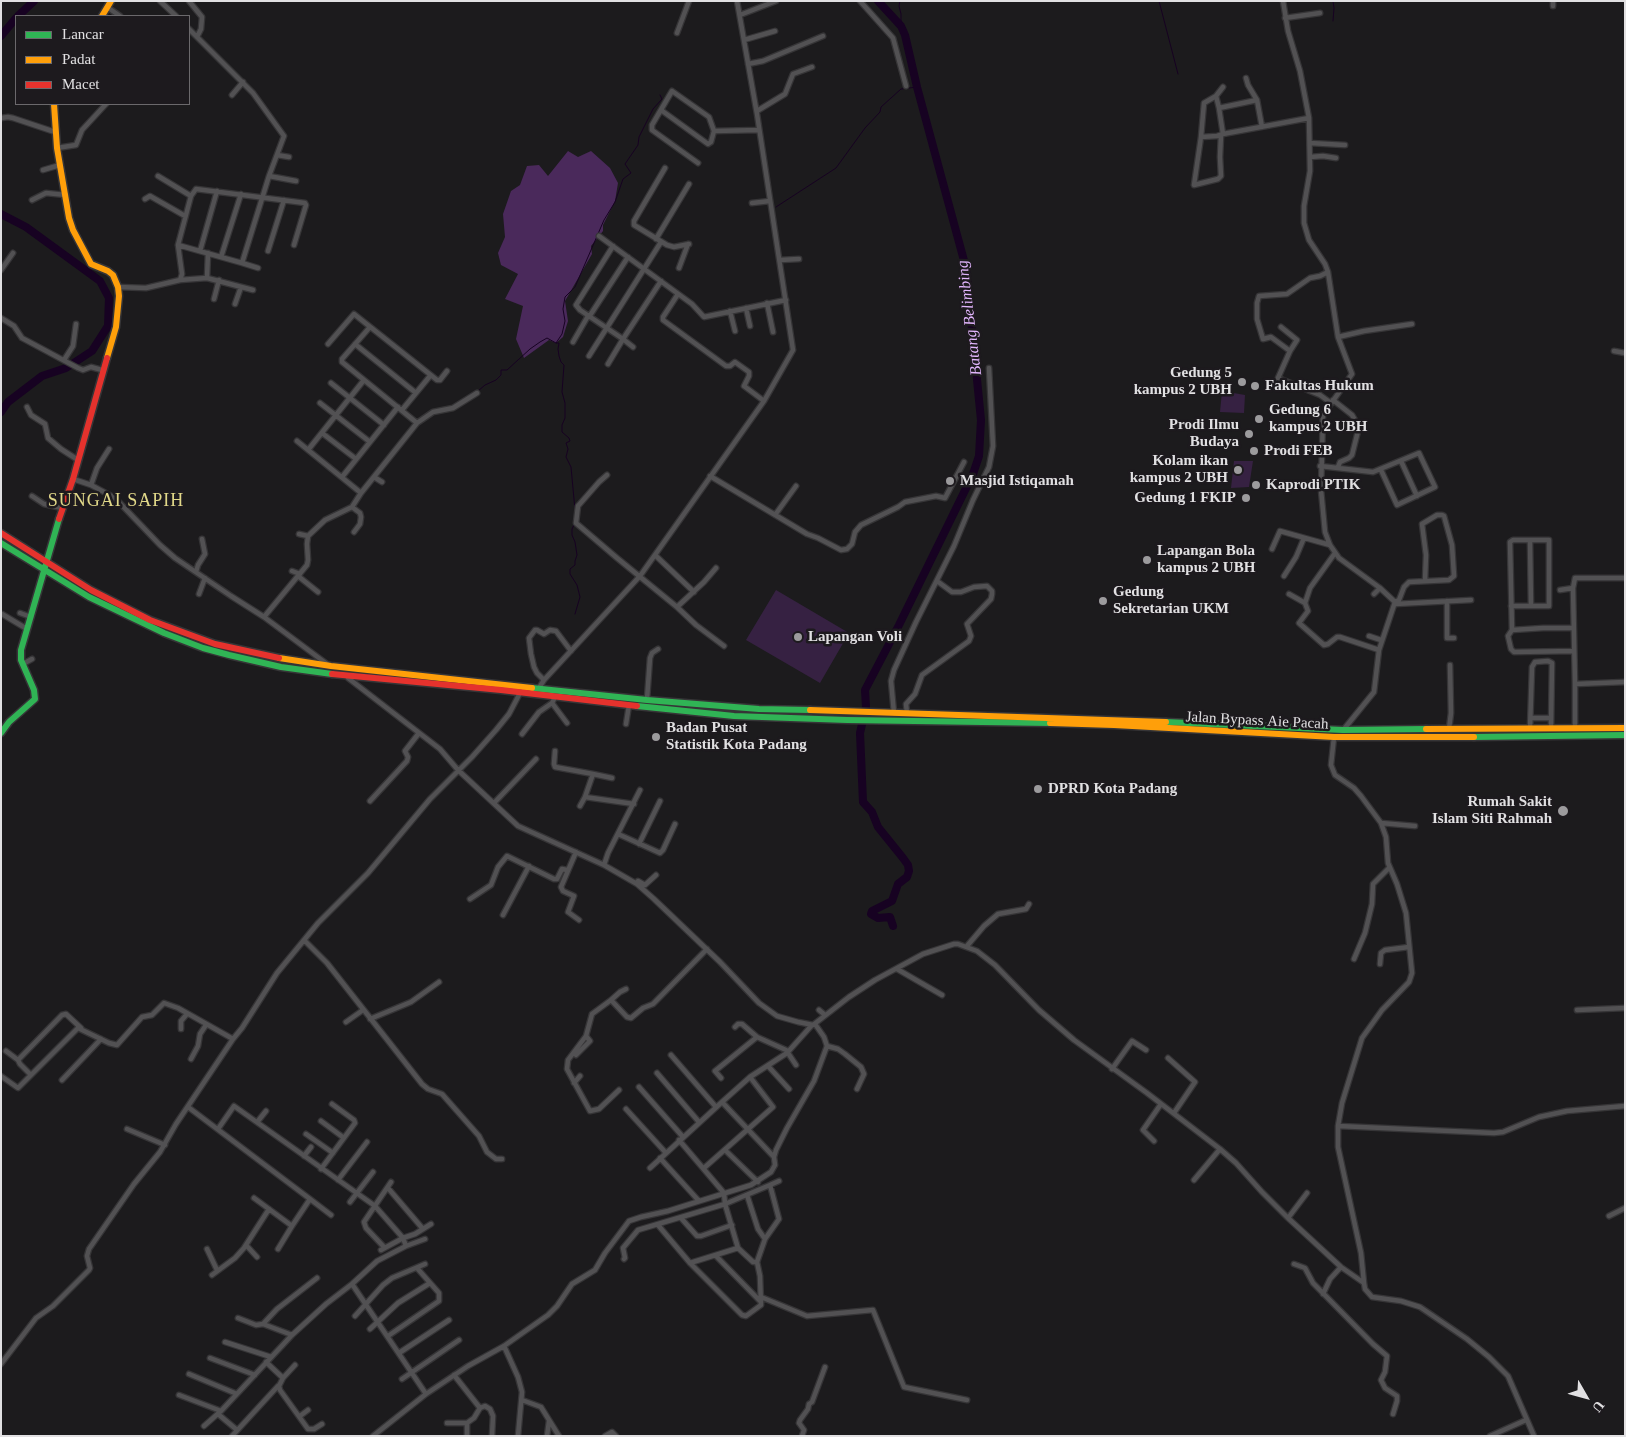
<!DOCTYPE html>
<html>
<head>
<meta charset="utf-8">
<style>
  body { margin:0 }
  #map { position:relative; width:1626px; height:1437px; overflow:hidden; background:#1c1b1d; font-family:Georgia,serif }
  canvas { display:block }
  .frame { position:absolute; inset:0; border:2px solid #e1e0e2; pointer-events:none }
  .legend { position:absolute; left:15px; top:15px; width:175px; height:90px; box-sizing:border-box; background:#1d1a1e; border:1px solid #6b696c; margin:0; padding:6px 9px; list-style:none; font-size:15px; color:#e1e0e2 }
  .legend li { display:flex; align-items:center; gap:10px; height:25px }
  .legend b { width:25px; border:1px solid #6b696c }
  .north { position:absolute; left:1561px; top:1372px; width:50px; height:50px; -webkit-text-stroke:4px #1d1a1e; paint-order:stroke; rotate:128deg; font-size:14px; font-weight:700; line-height:20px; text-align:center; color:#e1e0e2 }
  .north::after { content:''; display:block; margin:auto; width:18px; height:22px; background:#e1e0e2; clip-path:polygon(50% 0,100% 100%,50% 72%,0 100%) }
</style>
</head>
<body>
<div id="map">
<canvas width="1626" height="1437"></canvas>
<div class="frame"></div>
<ul class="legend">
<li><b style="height:6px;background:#30b455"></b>Lancar</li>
<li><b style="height:6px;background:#ff9f0a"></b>Padat</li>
<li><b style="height:6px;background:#e5322d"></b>Macet</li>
</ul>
<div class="north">U</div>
</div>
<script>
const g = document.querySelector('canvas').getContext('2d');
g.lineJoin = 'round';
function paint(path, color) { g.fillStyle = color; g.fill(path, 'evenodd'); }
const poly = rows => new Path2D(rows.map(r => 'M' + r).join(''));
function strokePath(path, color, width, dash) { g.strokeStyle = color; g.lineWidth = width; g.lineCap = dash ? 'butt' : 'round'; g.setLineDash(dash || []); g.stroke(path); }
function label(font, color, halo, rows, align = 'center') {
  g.font = font + ' Georgia,serif'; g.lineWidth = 5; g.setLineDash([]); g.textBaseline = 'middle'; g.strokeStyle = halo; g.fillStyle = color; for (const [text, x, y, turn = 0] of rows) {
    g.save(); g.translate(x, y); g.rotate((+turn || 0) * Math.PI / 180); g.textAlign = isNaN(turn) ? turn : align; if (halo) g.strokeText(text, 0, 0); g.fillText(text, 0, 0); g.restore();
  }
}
paint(poly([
  [1222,391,1245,395,1244,413,1220,412],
  [1234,461,1253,461,1249,487,1231,488],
  [776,590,849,633,820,683,746,640]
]), '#362142');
paint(poly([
  [568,151,578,157,591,151,610,168,618,183,615,201,603,225,603,231,591,246,592,254,565,301,568,321,563,337,556,343,549,340,524,358,516,339,523,306,505,299,518,274,501,265,498,253,505,237,503,214,511,191,520,185,527,166,539,165,548,176]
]), '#4a295b');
strokePath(poly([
  [900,1,899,6,901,14,901,26],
  [1159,1,1178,74],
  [1333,1,1334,8,1333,21],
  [776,207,836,168,865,128,880,112,881,107,901,89,917,87],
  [478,391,485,385,496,380,501,375,501,370,507,370,530,349,540,342,547,338,556,343],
  [452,406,462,400],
  [575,510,571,467,566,457,568,449,566,443,570,441,569,438,562,432,562,425,565,418,565,403,562,392,564,365,561,362,559,356,558,349,559,343,556,343,562,334,565,321,563,309,565,297,575,287,604,220,615,202,623,179,631,173,625,164,638,145,639,137,653,109,662,99,660,95],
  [575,614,580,597,577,585,570,574,570,569,575,565,575,561,577,555,575,542,572,535,572,529,575,523]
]), '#170222', 1);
strokePath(poly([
  [878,1,901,26,905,35,917,87,966,268,981,420,979,456,973,474,899,625,865,690,866,707,860,733,863,802,872,812,878,827,903,858,908,865,909,871,907,877,898,884,892,901,872,911,871,914,878,918,890,917,893,926],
  [18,16,34,1],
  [1,36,16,18],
  [1,214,26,227,100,281,109,298,108,326,92,351,66,368,42,376,8,402,1,412]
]), '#170222', 8);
const street = poly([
  [160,1,176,16],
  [189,1,202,17,201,29,197,37],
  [860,1,893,38,906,86],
  [1283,1,1288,31,1300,71,1309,118,1310,171,1304,206,1304,223,1309,240,1325,264,1328,272,1338,337,1352,374,1323,415,1321,490,1325,532,1330,545,1339,558,1380,588,1395,602,1379,650,1374,692,1344,729],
  [1553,6,1553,1],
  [107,7,120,16],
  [740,15,776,1],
  [1285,18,1320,13],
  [677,33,689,1],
  [744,40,775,31],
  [748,64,763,61,823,36],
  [1246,78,1248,85,1257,100],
  [232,95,243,82],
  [1216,96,1223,87],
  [661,110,708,144,711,142,714,131,759,130],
  [757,111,785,94,793,74,812,67],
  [1,118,8,117,13,118,55,132],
  [1223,134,1219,108,1257,100,1262,127],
  [1221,135,1220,157,1221,176,1218,179,1194,185,1201,137,1217,136,1223,134,1309,118],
  [1201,137,1204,103,1216,96,1219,108],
  [1310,143,1345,145],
  [57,148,76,145,82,130,106,104],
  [277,155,289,157],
  [1310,157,1323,156,1336,158],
  [698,163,652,130,652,125,672,91,709,117,714,131],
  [665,168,634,221,634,225,667,245,674,247,689,244],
  [43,170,60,165],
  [158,176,191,196],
  [269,176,296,181],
  [145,199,150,196,185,216],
  [32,200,46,193,66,195],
  [752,203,770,201],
  [599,236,692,304,704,317,786,300],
  [656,239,689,184],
  [178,245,242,263,269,176,284,136,253,93,189,29],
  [613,246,576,305,580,310,623,339,661,281],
  [200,251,217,191],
  [268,251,284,200],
  [221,257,241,194],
  [780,260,799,259],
  [242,263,258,268],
  [679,268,688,244],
  [1,270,13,253],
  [1328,272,1320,276,1310,278,1287,294,1259,296,1257,303,1257,319,1263,339,1271,337,1290,351,1278,378,1320,395,1331,403],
  [207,278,208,253],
  [180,280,207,278,253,290],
  [118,287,146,288,180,280,182,274,178,245,191,196,196,189,305,203,306,205,294,245],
  [678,294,663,317,663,320,726,366,730,366,735,362,749,372,749,376,744,386,764,401],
  [214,299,219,280],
  [767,303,773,332],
  [235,304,241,287],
  [746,308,750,326],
  [730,311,735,331],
  [589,317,628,257],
  [1,318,14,326,22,338,78,368,83,370,91,367,102,370],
  [1281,327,1297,340,1290,351],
  [1338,337,1364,331,1412,324],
  [573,342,588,316],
  [328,344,354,314,437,380,440,380,447,371],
  [355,344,416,393],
  [1614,351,1625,353],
  [589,356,661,242],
  [64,360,73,346,76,324],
  [608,364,623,339,633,347],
  [331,383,384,425],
  [1333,400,1352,415,1359,427,1352,455,1349,458,1340,462,1338,467],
  [320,403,370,442],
  [27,407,31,415,45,424,48,438,61,449,78,460],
  [402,410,430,376],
  [417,423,433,412,453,408,477,393],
  [322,433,356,459],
  [297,441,361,493],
  [308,450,364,380],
  [1401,461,1417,496],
  [1320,466,1373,472,1419,453,1435,487,1397,505,1381,470],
  [607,475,599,482,578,506,576,523,617,558,677,607,704,582,716,568],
  [710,476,807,534,818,538,841,550,847,549,852,544,855,532,861,525,898,507,905,502,936,496,945,498,964,462],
  [342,477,398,407],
  [374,477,382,482],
  [73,479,91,485,115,498,160,545,175,558,231,596,264,617,327,664],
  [91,485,97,468,109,449],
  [32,496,44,504,62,508],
  [352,507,360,513,361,517,360,524,354,532],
  [775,515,796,486],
  [299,534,308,536],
  [1530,541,1531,606],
  [1272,549,1280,531,1330,545],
  [1335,553,1310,588,1305,603,1308,611,1299,623,1324,645,1328,644,1337,637,1340,637,1379,650],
  [655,555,694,592],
  [292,571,300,574],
  [196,572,198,565,205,554,202,539],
  [298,576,318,592],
  [1284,576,1296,557,1304,538],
  [1625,578,1575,578,1573,588,1575,684,1625,682],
  [1560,590,1573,588],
  [199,594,205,578],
  [1289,594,1305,603],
  [1374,594,1380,588],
  [1447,601,1447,638,1454,638],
  [1395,602,1399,600,1404,587,1409,582,1449,580,1454,576,1452,545,1444,516,1442,515,1437,515,1422,524,1426,555,1425,581],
  [1395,604,1471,600],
  [1511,606,1549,606,1549,540,1513,540,1510,542,1512,630,1543,628,1573,628],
  [677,607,696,625,724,646],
  [20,613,31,617],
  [2,614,27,629],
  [264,617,307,565,308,560,307,544,308,536,325,520,352,507,361,493,417,423,342,362,342,359,370,327],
  [1512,630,1508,636,1511,649,1514,652,1574,651],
  [1369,636,1381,640],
  [23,664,32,659],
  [348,678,440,749,458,770,518,826,604,865,637,884,654,899,720,962,759,1003,777,1016,798,1022,813,1025,849,997,875,980,923,954,954,944,958,944,977,951,995,965,1039,1010,1074,1040,1147,1093,1220,1149,1236,1163,1262,1192,1288,1218,1341,1267,1364,1283,1365,1289,1372,1297,1401,1301,1420,1307,1467,1339,1489,1357,1508,1376,1534,1436],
  [544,680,537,673,534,667,531,654,529,638,535,630,537,630,544,634,550,630,556,631,571,651],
  [539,688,544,680,640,576,764,401,793,350,757,114,737,1],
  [647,699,650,658,652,653,658,649],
  [552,703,567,723],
  [894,713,891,681,894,670,916,622,954,546,973,500,989,467,993,446,989,368],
  [907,713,906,704,915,694,922,675,969,641,971,636,967,624,991,599,992,594,992,591,987,586,974,587,961,592,952,592,937,581],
  [1531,718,1551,718],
  [626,724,629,705],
  [1575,728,1575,684],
  [1449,729,1451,713,1450,665],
  [1530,729,1532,667,1535,662,1548,661,1552,663,1551,728],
  [522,734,539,712,552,703,555,697],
  [1334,737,1331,765,1335,775,1354,788,1361,796,1381,823,1386,837,1388,863,1397,884,1406,913,1412,973,1409,982,1382,1010,1362,1038,1342,1103,1338,1126,1338,1147,1361,1253,1364,1283],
  [555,751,554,764,555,767,593,774,585,797,634,804],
  [593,774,612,778],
  [370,801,407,761,408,757,405,751,419,733],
  [494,803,536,759],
  [580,806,585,797],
  [1381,823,1415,826],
  [618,834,660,853,663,850,675,824],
  [639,844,660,801],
  [576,852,561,887,563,891,574,896,568,912,579,920],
  [604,865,608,853,640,790],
  [637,884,638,881,645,885,656,875],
  [470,899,491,885,498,867,507,856,554,879,557,879,562,869,567,870],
  [503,915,529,866],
  [304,940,327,963,422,1084,428,1089,442,1094,479,1136,487,1152,496,1159,502,1159],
  [967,946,984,926,998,914,1026,909,1029,904],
  [1354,959,1365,933,1372,904,1373,884,1389,868],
  [1380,964,1381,953,1385,950,1409,947],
  [897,969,942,995],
  [611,1000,620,992,626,989],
  [819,1010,825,1015],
  [1577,1010,1625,1008],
  [370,1019,411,1002,439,982],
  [346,1022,363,1010],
  [735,1027,738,1024,742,1024,757,1037],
  [181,1029,181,1021,187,1014],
  [827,1046,838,1049,845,1054,861,1067,864,1074,857,1089],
  [6,1051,18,1060],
  [576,1055,590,1041,586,1036],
  [671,1055,716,1107],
  [1168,1058,1195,1082,1174,1113],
  [191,1059,198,1046,200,1034,206,1025],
  [768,1066,789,1089],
  [1112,1069,1132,1041,1146,1050],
  [657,1073,699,1122],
  [31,1075,20,1064,18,1060,62,1015,66,1014,81,1028],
  [1,1076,18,1088,78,1028,109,1043,117,1045,142,1017,152,1015,164,1003,178,1008,233,1039],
  [721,1078,715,1071,757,1037,786,1050,796,1065],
  [62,1080,101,1039],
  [574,1083,580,1076],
  [639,1087,683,1137],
  [619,1090,599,1109,590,1111,567,1069,568,1060,586,1036,592,1014,611,1000,627,1017,631,1018,643,1008,653,1004,707,949],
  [722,1102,750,1077,787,1053,812,1025],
  [188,1107,310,1199,292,1226,254,1198],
  [626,1109,666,1153],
  [258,1121,266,1111],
  [321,1121,344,1138],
  [1338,1126,1494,1133,1503,1132,1539,1117,1567,1111,1625,1106],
  [127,1129,165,1145],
  [218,1129,234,1106,375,1206,403,1238,406,1246],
  [306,1134,333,1153],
  [679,1140,724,1193,725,1204,738,1248,753,1262,757,1262],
  [1154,1141,1143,1130,1161,1104],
  [725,1150,758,1182],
  [304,1156,311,1147],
  [774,1157,776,1150,787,1128,814,1081,827,1046,824,1037,815,1024],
  [660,1158,699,1201],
  [704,1168,773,1107,750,1077],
  [321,1169,355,1123,354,1120,332,1104],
  [338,1180,367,1142],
  [1194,1180,1220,1149],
  [770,1185,779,1181],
  [388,1188,423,1229],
  [747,1195,758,1229,765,1239],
  [310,1199,331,1215],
  [350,1202,373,1172],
  [1609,1216,1625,1208],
  [681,1218,697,1236,701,1236,732,1225],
  [1288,1218,1307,1193],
  [246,1245,257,1257],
  [384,1247,366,1228,364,1222,391,1182],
  [207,1249,217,1270],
  [278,1249,292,1226],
  [381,1250,403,1238,415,1234,431,1224],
  [716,1256,761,1302],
  [624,1259,625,1258,623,1248,638,1230,725,1204,770,1185,779,1219,765,1239,757,1262,760,1276,761,1305,746,1316,742,1315,690,1263,658,1225],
  [690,1263,738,1248],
  [1294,1264,1305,1268,1313,1283,1373,1344,1387,1356,1385,1372,1381,1380,1385,1388,1397,1396,1397,1401,1393,1414],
  [212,1275,235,1258,244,1248,269,1209],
  [352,1284,377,1261,406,1246,425,1239],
  [1323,1294,1330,1279,1341,1267],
  [761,1297,807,1316,873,1310,904,1387,967,1400],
  [355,1316,383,1285,392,1278,425,1264],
  [238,1318,256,1325,263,1324,292,1335],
  [263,1324,277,1309,317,1278],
  [370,1329,398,1303,430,1283],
  [388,1336,439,1301,439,1293,417,1268],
  [225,1342,271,1357],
  [504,1346,518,1377,522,1392,518,1436],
  [399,1353,449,1320],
  [210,1358,255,1375],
  [266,1362,283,1378,295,1365],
  [1,1364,36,1318,53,1306,89,1270,90,1268,87,1256,89,1249,134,1184,160,1152,176,1124,233,1039,242,1028,277,973,318,923,368,873,430,799,472,757,496,730,509,714,520,693],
  [189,1374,237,1394],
  [454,1375,480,1408,485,1406,490,1409,493,1416,492,1436],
  [283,1378,279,1386,280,1390,308,1429,314,1429,322,1424],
  [402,1379,459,1340],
  [179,1395,221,1411],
  [522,1400,541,1407,559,1436],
  [218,1414,237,1430],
  [300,1416,308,1410],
  [447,1423,467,1423,474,1418,480,1408],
  [204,1426,221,1411,292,1335,326,1304,352,1284,426,1394],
  [232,1436,278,1386],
  [373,1436,426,1394,468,1366,504,1346,548,1315,557,1306,572,1284,595,1270,605,1253,629,1221,641,1217,668,1211,751,1185,771,1172,775,1165,774,1157,722,1102,650,1168],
  [467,1436,467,1423],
  [547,1436,549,1421],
  [605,1436,612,1432,616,1436],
  [802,1436,804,1430,799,1423,800,1420,808,1409,809,1404,812,1402,825,1367],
  [1490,1436,1526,1420]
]);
const fast = poly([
  [1,543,89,597,164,633,203,648,229,655,281,667,332,674],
  [532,688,647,700,759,709,810,710],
  [637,706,734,716,847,720,1050,723],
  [1166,722,1343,730,1426,729],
  [1,733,9,722,35,699,34,690,21,660,21,650,59,519],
  [1474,737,1625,735]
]);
const slow = poly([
  [102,16,111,1],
  [54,104,57,148,69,218,73,230,91,264,108,271,113,275,118,287,119,296,116,327,107,358],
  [279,658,331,666,532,688],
  [810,710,1166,722],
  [1050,723,1114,725,1334,737,1474,737],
  [1426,729,1625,728]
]);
const jam = poly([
  [59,519,73,479,107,358],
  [1,533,91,590,150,620,215,644,279,658],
  [332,674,501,690,637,706]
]);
strokePath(street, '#363537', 7);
strokePath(fast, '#363537', 9);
strokePath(slow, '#363537', 9);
strokePath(jam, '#363537', 9);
strokePath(street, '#525153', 4.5);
strokePath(fast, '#30b455', 6);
strokePath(slow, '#ff9f0a', 6);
strokePath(jam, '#e5322d', 6);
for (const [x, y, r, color] of [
  [1242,382,5,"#9c9b9d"],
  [1255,386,5,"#9c9b9d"],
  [1259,419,5,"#9c9b9d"],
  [1249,434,5,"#9c9b9d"],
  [1254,451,5,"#9c9b9d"],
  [1238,470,5,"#9c9b9d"],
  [950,481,5,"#9c9b9d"],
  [1256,485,5,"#9c9b9d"],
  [1246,498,5,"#9c9b9d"],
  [1147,560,5,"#9c9b9d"],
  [1103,601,5,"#9c9b9d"],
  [798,637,5,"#9c9b9d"],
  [656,737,5,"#9c9b9d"],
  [1038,789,5,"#9c9b9d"],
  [1563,811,6,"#9c9b9d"]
]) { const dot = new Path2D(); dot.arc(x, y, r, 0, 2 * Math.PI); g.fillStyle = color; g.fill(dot); strokePath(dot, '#1d1a1e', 2); }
label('bold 15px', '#e1e0e2', '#1d1a1e', [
  ["Gedung 5",1232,373,"right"],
  ["kampus 2 UBH",1232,390,"right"],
  ["Fakultas Hukum",1265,386],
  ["Gedung 6",1269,410],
  ["kampus 2 UBH",1269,427],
  ["Prodi Ilmu",1239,425,"right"],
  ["Budaya",1239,442,"right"],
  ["Prodi FEB",1264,451],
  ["Kolam ikan",1228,461,"right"],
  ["kampus 2 UBH",1228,478,"right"],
  ["Masjid Istiqamah",960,481],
  ["Kaprodi PTIK",1266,485],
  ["Gedung 1 FKIP",1236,498,"right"],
  ["Lapangan Bola",1157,551],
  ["kampus 2 UBH",1157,568],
  ["Gedung",1113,592],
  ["Sekretarian UKM",1113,609],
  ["Lapangan Voli",808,637],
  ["Badan Pusat",666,728],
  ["Statistik Kota Padang",666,745],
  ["DPRD Kota Padang",1048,789],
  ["Rumah Sakit",1552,802,"right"],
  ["Islam Siti Rahmah",1552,819,"right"]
], 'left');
label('15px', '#e1e0e2', '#1d1a1e', [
  ["Jalan Bypass Aie Pacah",1257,721,3]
]);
label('italic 16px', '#e1b5fc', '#1d1a1e', [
  ["Batang Belimbing",970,318,-97]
]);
g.letterSpacing = '1px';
label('18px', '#e1d889', '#1d1a1e', [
  ["SUNGAI SAPIH",116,501]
]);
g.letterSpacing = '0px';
</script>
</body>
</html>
